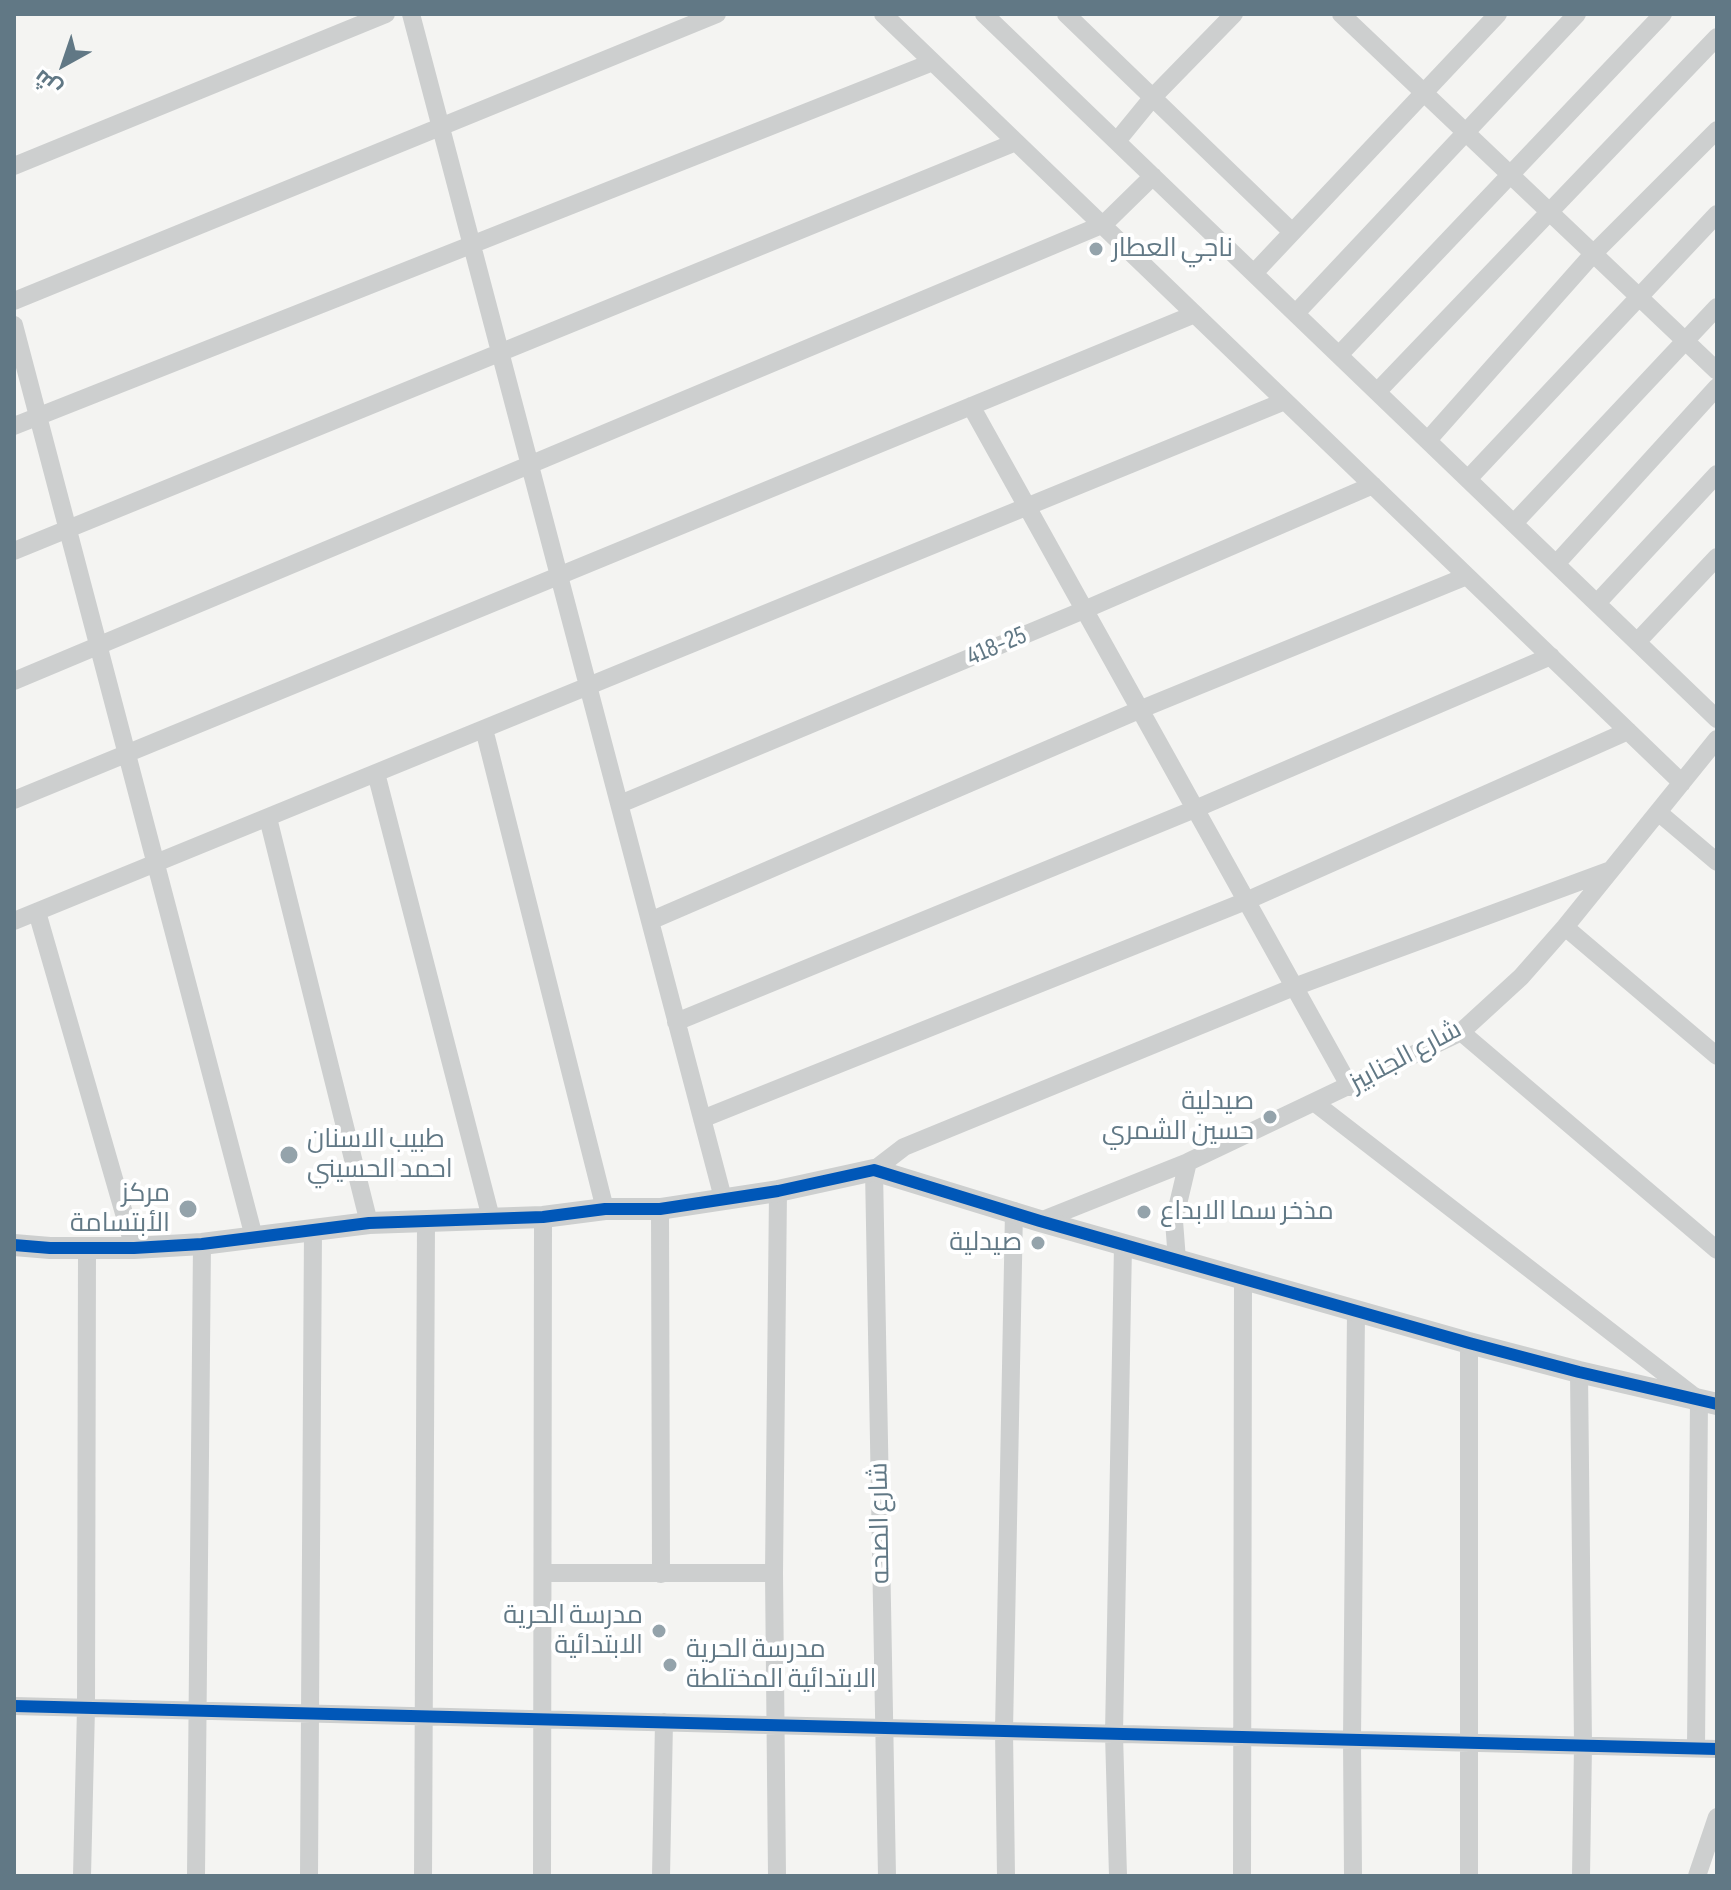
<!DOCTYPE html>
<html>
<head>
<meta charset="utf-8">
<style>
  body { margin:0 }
  #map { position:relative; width:1731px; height:1890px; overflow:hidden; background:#f4f4f2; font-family:"Sofia Sans Condensed",Cairo,sans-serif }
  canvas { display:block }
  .frame { position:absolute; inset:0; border:16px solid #617885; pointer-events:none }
  .north { position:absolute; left:24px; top:24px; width:80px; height:80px; -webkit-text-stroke:6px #fff; paint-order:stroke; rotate:220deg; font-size:22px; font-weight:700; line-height:32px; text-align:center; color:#617885 }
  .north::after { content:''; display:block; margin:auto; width:28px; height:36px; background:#617885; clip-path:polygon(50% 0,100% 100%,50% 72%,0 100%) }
</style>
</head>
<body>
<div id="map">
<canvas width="1731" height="1890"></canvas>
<div class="frame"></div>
<div class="north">ش</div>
</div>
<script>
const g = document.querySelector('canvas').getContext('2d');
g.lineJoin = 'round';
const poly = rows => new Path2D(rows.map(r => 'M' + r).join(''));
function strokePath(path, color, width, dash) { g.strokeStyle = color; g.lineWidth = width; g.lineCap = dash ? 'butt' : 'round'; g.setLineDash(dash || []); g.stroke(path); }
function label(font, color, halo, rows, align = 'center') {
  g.font = font + ' "Sofia Sans Condensed",Cairo,sans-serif'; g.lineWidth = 8; g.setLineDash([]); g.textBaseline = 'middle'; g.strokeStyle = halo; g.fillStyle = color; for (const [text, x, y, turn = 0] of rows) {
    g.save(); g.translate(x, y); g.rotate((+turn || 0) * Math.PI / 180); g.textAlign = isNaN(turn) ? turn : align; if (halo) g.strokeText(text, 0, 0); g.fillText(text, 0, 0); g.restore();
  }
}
strokePath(poly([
  [411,14,723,1198],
  [883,14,1682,783],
  [984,14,1717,719],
  [1066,14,1291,231],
  [1341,14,1717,371],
  [1117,141,1153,97,1234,14],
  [14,166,386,14],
  [1254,273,1498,14],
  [14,301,717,14],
  [1296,313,1577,14],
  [14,325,254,1237],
  [1339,355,1663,14],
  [1377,392,1717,37],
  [971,406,1350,1087],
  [14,426,933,62],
  [1428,440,1593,254,1717,130],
  [1468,479,1717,214],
  [1514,523,1717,307],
  [14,551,1016,142],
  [1556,564,1717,387],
  [1597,603,1717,474],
  [1637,642,1717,557],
  [14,681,1104,224,1153,176],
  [484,729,605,1209],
  [376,773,491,1218],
  [14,800,1195,314],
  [620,804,1084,610,1373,485],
  [1658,812,1717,862],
  [268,818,369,1223],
  [37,912,134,1248],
  [14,921,1285,401],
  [650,921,1139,710,1467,576],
  [1565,927,1717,1056],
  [676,1022,1195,809,1551,656],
  [1461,1032,1717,1250],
  [1315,1103,1699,1400,1696,1748],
  [702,1119,1246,901,1628,731],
  [660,1209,661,1574],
  [1040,1221,1188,1162,1461,1032,1521,977,1565,927,1717,739],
  [1177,1260,1174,1221,1188,1162],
  [1469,1343,1469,1876],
  [1579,1372,1583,1745,1581,1876],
  [543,1573,774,1573],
  [14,1706,1717,1749],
  [82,1876,86,1708,87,1248],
  [196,1876,202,1244],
  [309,1876,313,1229],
  [423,1876,426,1222],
  [542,1876,543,1217],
  [661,1876,664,1722],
  [777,1876,774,1573,778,1191],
  [887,1876,874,1170,904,1147,1294,987,1611,870],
  [1006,1876,1004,1731,1014,1211],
  [1118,1876,1114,1734,1123,1245],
  [1242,1876,1243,1278],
  [1353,1876,1352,1740,1356,1311],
  [1697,1876,1717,1817]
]), '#cdcfcf', 18);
strokePath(poly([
  [14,1245,50,1248,134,1248,202,1244,369,1223,543,1217,605,1209,660,1209,778,1191,874,1170,1040,1221,1469,1343,1579,1372,1717,1404]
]), '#cdcfcf', 22);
strokePath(poly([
  [14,1245,50,1248,134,1248,202,1244,369,1223,543,1217,605,1209,660,1209,778,1191,874,1170,1040,1221,1469,1343,1579,1372,1717,1404],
  [14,1706,1717,1749]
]), '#0057b8', 12);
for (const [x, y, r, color] of [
  [1096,249,8,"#94a3ab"],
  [1270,1117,8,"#94a3ab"],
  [289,1155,10,"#94a3ab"],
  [188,1209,10,"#94a3ab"],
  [1144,1212,8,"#94a3ab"],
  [1038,1243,8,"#94a3ab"],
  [659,1631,8,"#94a3ab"],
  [670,1665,8,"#94a3ab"]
]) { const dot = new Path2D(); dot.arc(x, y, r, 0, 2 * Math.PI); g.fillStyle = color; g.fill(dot); strokePath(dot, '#fff', 3); }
label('26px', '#617885', '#fff', [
  ["ناجي العطار",1112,249],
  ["صيدلية",1254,1102,"right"],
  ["حسين الشمري",1254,1132,"right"],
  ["طبيب الاسنان",307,1140],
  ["احمد الحسيني",307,1170],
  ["مركز",170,1194,"right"],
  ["الأبتسامة",170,1224,"right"],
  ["مذخر سما الابداع",1160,1212],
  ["صيدلية",1022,1243,"right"],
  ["مدرسة الحرية",643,1616,"right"],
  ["الابتدائية",643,1646,"right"],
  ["مدرسة الحرية",686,1650],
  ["الابتدائية المختلطة",686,1680]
], 'left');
label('26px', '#617885', '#fff', [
  ["418-25",997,647,-23],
  ["شارع الجنابيز",1406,1057,-28],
  ["شارع الصحه",881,1523,-91]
]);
</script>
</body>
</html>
